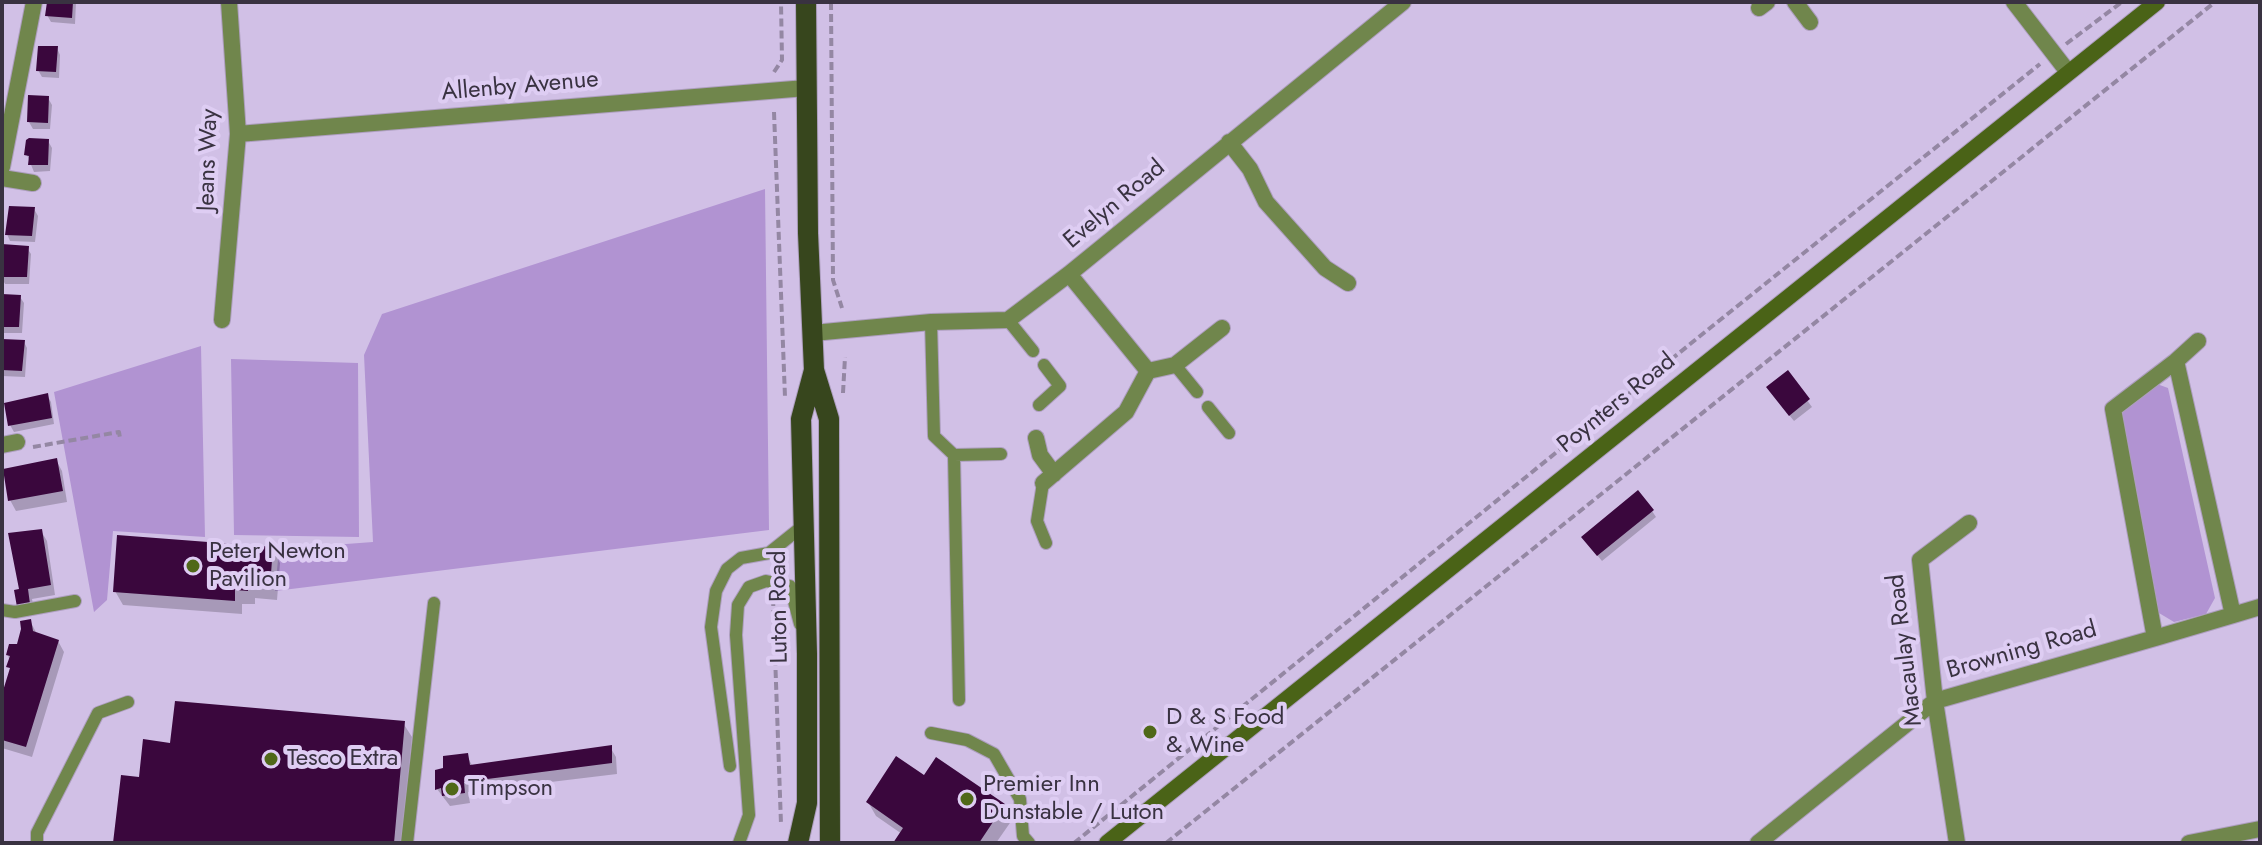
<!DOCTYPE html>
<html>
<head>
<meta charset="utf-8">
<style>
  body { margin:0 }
  #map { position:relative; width:2262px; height:845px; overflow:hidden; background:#d1c0e6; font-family:Jost,sans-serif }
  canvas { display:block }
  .frame { position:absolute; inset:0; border:4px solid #393241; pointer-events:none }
</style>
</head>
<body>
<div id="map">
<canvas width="2262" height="845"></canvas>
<div class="frame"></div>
</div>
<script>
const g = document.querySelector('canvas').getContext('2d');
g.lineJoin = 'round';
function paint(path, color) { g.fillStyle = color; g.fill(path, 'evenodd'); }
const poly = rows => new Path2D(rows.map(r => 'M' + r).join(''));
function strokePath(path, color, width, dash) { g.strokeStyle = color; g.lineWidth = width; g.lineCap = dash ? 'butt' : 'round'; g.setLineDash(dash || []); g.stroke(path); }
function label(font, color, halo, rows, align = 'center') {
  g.font = font + ' Jost,sans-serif'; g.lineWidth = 8; g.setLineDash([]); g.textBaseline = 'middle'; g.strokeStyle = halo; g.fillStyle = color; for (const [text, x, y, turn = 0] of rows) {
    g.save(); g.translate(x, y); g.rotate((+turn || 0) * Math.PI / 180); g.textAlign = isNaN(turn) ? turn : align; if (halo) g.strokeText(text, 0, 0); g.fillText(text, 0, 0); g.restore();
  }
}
paint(poly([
  [765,189,769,530,275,591,279,549,373,542,364,355,382,314],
  [201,346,205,537,113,531,107,600,94,612,54,392],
  [231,359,358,363,359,537,234,535],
  [2157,384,2168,388,2215,598,2206,614,2174,622,2159,613,2122,413]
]), '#b193d2');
paint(poly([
  [49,2,76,2,75,24,51,22,47,15],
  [57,48,60,55,59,78,42,77,38,70],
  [48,98,52,105,50,129,33,129,29,122],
  [48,141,52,148,50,171,34,172,27,155],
  [34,209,38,216,35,242,10,241,7,234],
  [2,246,27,248,31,254,29,284,5,284,2,278],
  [2,296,20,297,24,303,22,333,2,333],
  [2,341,24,342,27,348,25,377,2,376],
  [1787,373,1812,407,1794,421,1772,394],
  [47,395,51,402,54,424,14,432,10,425],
  [56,460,62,471,67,502,16,511,10,500],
  [1652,511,1656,517,1602,561,1588,544],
  [41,531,47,541,55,595,32,599,35,615,25,617,19,606],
  [272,549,280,563,277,600,255,598,255,604,242,604,242,614,123,605,115,591],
  [30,621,37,634,58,641,64,652,32,757,2,748,2,699,11,672,8,654,18,645],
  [403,723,412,737,402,843,115,843,141,779,172,745],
  [610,747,616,757,617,774,468,792,470,803,450,806,437,789,446,770,467,756,473,767],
  [868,802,1004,805,1012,820,996,843,895,843,902,834,876,816]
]), '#0003');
paint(poly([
  [47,2,73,2,72,18,45,16],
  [38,46,58,46,56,72,36,71],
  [28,95,49,96,48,123,27,122],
  [29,138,49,139,48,165,28,165,29,156,24,155,26,140],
  [9,206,35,207,32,236,5,235],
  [2,244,29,246,27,277,2,277],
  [2,294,21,295,19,327,2,327],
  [2,339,25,340,22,371,2,370],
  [1788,370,1810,399,1789,416,1766,387],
  [48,393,52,418,8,426,4,403],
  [57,458,63,491,8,501,3,469],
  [1638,490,1654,510,1597,556,1581,537],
  [42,529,51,585,28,589,30,604,17,607,14,590,19,589,8,533],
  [117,535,273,547,270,587,248,585,248,591,235,590,235,601,113,592],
  [31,619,33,631,59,640,26,747,2,740,2,694,10,668,6,667,10,656,6,655,9,644,17,644,21,629,20,621],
  [175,701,405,721,394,843,113,843,121,775,139,777,143,739,170,743],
  [612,745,612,763,464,782,465,793,442,796,441,788,435,790,435,770,443,768,443,756,468,753,470,765],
  [896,756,924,775,936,757,1005,804,979,843,893,843,903,828,866,802]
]), '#3a073d');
const lane = poly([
  [1008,320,1033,351],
  [931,322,934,436,954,455,1001,454],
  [1175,365,1197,392],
  [1039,405,1060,386,1044,365],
  [1208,407,1229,433],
  [954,455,959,700],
  [1043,483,1037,521,1046,543],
  [2,610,15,612,75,601],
  [931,733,967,740,994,754,1020,799,1023,836,1029,843],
  [730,766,711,627,716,591,727,569,741,558,769,553,804,525],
  [37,843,37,833,98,713,128,702],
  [407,843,434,603],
  [739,843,749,815,736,635,738,605,749,587,766,581,790,586,800,624]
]);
const street = poly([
  [1795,2,1810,22],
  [2014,2,2068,72],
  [1759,8,1767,2],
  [238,134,806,88],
  [1229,142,1250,169,1266,202,1325,268,1348,283],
  [2,167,34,2],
  [2,178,33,183],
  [1069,274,1148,371],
  [222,320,238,134,229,2],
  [813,333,931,322,1008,320,1069,274,1403,2],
  [2176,361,2198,341],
  [1036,438,1040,455,1054,474],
  [2,445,17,442],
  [1043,483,1126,412,1148,371,1175,365,1222,328],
  [2155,638,2233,615],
  [1758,843,1935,701,2155,638,2113,409,2176,361,2233,615,2260,607],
  [1957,843,1935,701,1920,560,1969,523],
  [2189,843,2260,829]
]);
const secondary = poly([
  [1107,843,2157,2]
]);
const primary = poly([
  [806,2,808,233,814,370,829,419,829,435,830,843],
  [798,843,807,803,807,654,801,419,814,370]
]);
strokePath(lane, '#ad9ebe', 14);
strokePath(street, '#ad9ebe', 18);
strokePath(secondary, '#ad9ebe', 18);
strokePath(primary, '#ad9ebe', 22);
strokePath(poly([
  [831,2,833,280,842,308],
  [2066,44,2122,2],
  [774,72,782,60,781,2],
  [774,112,785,397],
  [843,393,845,357],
  [33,447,119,432,120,438],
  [773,598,781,824],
  [1074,843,1705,332,2040,64],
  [1166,843,2215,2]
]), '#9487a3', 4, [8, 4]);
strokePath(lane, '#70864c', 12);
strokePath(street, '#70864c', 16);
strokePath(secondary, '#4a6317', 16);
strokePath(primary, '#37461d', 20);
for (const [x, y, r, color] of [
  [193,566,8,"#4f6819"],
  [1150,732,8,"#4f6819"],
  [271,759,8,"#4f6819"],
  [452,789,8,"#4f6819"],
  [967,799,8,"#4f6819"]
]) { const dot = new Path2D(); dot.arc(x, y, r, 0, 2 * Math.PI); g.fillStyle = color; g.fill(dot); strokePath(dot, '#decdf3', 3); }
label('24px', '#393241', '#decdf3', [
  ["Allenby Avenue",520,87,-5],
  ["Jeans Way",209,160,-88],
  ["Evelyn Road",1115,205,-40],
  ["Poynters Road",1617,404,-39],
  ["Luton Road",780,607,-91],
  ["Macaulay Road",1906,650,-97],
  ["Browning Road",2022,651,-16]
]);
label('24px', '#393241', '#decdf3', [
  ["Peter Newton",209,552],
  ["Pavilion",209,580],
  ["D & S Food",1166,718],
  ["& Wine",1166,746],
  ["Tesco Extra",287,759],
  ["Premier Inn",983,785],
  ["Dunstable / Luton",983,813],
  ["Timpson",468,789]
], 'left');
</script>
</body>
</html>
